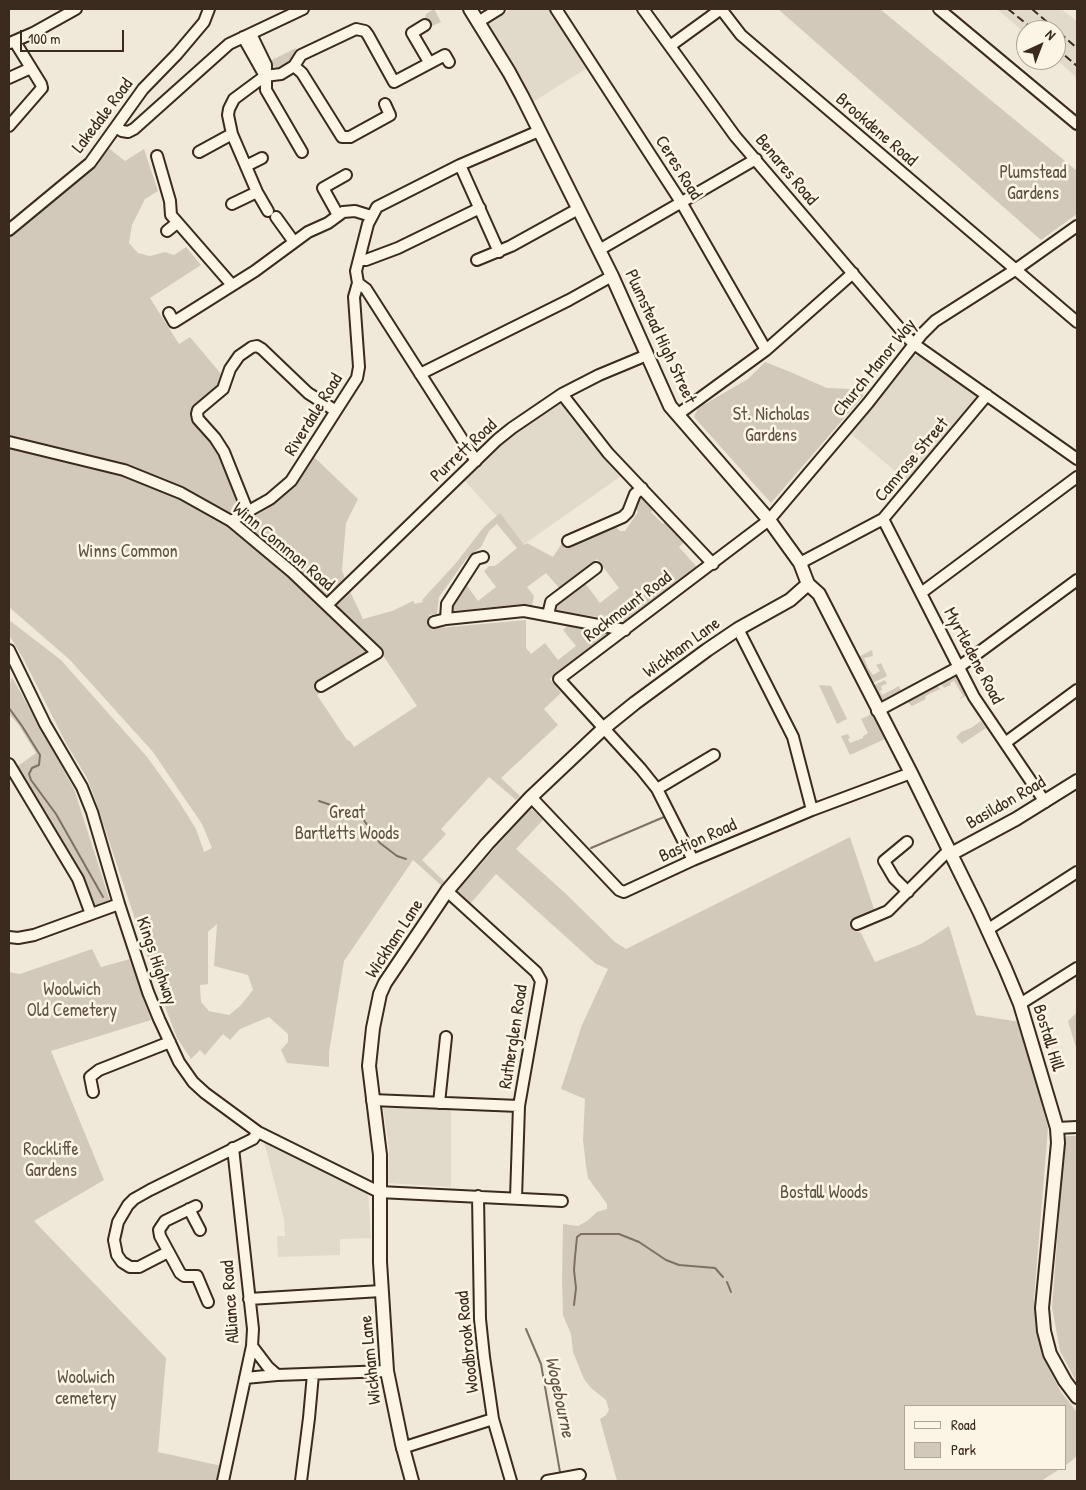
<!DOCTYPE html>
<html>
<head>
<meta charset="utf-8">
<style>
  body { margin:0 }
  #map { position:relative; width:1086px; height:1490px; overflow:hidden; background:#f0e9d9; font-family:"Patrick Hand",sans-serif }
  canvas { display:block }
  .frame { position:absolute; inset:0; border:10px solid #3b2a1e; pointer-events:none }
  .legend { position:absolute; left:904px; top:1405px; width:162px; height:65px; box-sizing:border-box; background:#fcf5e5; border:1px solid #afa495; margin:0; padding:6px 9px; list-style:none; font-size:15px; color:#3b2a1e }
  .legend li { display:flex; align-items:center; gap:10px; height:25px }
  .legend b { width:25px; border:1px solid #afa495 }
  .north { position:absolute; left:1016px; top:20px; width:50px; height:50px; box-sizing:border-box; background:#fcf5e5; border:1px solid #afa495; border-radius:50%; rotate:43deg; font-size:14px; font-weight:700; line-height:20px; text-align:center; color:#3b2a1e }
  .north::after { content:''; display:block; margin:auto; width:18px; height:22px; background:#3b2a1e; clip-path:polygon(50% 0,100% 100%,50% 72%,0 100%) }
  .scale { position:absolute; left:20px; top:30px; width:104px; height:22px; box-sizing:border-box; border:2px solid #3b2a1e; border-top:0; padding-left:6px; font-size:15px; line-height:18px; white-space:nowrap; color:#3b2a1e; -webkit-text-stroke:4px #fcf5e5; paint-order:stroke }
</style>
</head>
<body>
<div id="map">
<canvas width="1086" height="1490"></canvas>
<div class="frame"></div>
<ul class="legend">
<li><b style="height:6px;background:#fcf5e5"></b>Road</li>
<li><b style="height:14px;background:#d2c9ba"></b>Park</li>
</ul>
<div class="north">N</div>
<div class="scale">100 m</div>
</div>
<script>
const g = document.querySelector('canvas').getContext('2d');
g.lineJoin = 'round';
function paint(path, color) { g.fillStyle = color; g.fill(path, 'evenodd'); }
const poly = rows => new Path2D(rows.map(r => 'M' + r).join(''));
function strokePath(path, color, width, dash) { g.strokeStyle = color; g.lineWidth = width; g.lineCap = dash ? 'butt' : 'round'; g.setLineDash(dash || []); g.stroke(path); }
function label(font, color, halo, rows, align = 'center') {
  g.font = font + ' "Patrick Hand",sans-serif'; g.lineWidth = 5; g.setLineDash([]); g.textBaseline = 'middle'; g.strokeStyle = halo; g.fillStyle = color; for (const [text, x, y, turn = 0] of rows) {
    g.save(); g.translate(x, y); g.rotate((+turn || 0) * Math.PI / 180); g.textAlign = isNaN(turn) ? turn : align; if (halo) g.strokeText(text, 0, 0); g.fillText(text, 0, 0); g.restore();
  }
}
paint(poly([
  [511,9,549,9,587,68,533,102,522,79,487,24],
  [997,9,1061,9,1077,21,1077,78,1056,59,1056,30,1026,30,1026,34],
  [914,356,920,356,977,396,907,481,851,434],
  [560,401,621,476,523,545,464,480,494,450],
  [383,1108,451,1108,451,1187,388,1183,389,1147],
  [264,1142,368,1193,371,1238,340,1239,340,1255,278,1257,277,1236,285,1236,284,1219]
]), '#e1d9c9');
paint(poly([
  [434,9,441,22,430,27,425,18,426,14],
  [778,9,880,9,1077,171,1077,214,1041,240],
  [296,48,292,61,279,68,273,66,270,61],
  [106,146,125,161,144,149,158,191,145,199,132,225,129,243,138,253,150,256,165,252,174,255,186,247,201,265,150,298,179,344,190,337,222,375,221,385,195,405,190,415,194,423,212,441,223,460,240,509,248,520,267,509,287,493,300,479,314,457,358,499,346,523,342,570,348,587,363,619,392,611,413,601,415,604,423,602,422,600,456,563,483,528,500,513,524,545,527,543,553,557,564,540,614,525,620,531,625,531,638,512,634,507,640,495,644,496,655,507,651,512,663,524,667,520,686,540,679,547,697,567,625,621,559,611,556,609,556,605,585,583,600,603,619,588,597,559,559,588,546,573,527,587,534,596,532,605,522,604,454,611,452,609,452,605,466,584,478,601,496,587,484,571,489,566,495,566,517,548,497,524,489,531,481,547,467,558,439,597,437,614,429,615,438,628,526,620,526,648,531,654,545,643,558,660,576,646,563,630,569,624,611,633,550,679,561,693,544,709,558,725,501,778,520,796,516,800,489,777,441,829,446,834,422,860,445,882,442,886,413,860,344,961,329,1052,329,1067,287,1063,281,1050,288,1042,288,1034,269,1017,240,1029,230,1040,223,1034,205,1055,200,1050,191,1059,177,1038,158,988,96,802,87,778,67,745,23,658,9,635,9,620,61,660,148,758,178,800,196,829,204,852,212,848,202,824,153,752,70,660,9,607,9,235,93,168],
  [382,654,417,706,354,747,350,741,347,740,317,695],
  [217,924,214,966,248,975,253,990,240,1006,229,1015,209,1011,201,1002,200,985,208,984,208,932],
  [765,362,788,371,827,388,851,389,864,395,771,503,694,417,698,408,748,379],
  [872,650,873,656,864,658,868,668,873,675,880,671,876,665,881,663,887,676,871,684,858,657],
  [957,676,967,695,960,699,960,698,963,696,954,681,950,683,951,685,944,688,941,684],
  [12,677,74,789,110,901,97,906,92,905,87,897,89,893,84,878,80,876,73,860,15,768,36,753,18,724,9,714,9,688],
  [885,680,887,684,881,686,882,690,880,691,882,695,899,686,901,690,880,701,872,686],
  [819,685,831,686,847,719,837,724],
  [938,686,940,689,929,694,925,697,926,699,912,706,907,702],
  [872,714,885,739,850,755,841,736,848,734,850,738,848,739,850,743,863,738,863,736,868,733,861,719],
  [981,721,986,728,962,744,956,737,961,732,971,728],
  [531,808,543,820,516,849,564,892,615,942,626,949,850,837,875,912,850,922,853,930,861,933,875,962,921,944,949,926,976,1015,1020,1022,1048,1128,1034,1299,1042,1356,1061,1392,1077,1412,1077,1456,1065,1466,1065,1406,905,1406,905,1469,1060,1469,1041,1481,617,1481,600,1419,606,1415,609,1410,606,1400,591,1388,584,1379,573,1352,571,1334,563,1315,562,1279,563,1224,578,1226,587,1221,597,1212,607,1209,607,1204,588,1178,586,1166,583,1140,585,1099,561,1089,582,1025,608,969,596,964,496,874,470,904,456,892],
  [92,949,101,967,130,959,151,1020,51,1051,104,1180,34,1221,166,1358,158,1452,222,1466,218,1481,9,1481,9,972,20,974],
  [1077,1012,1077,1051,1068,1021],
  [1067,1136,1077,1136,1077,1383,1060,1351,1052,1307,1065,1138]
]), '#d2c9ba');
strokePath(poly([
  [9,708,22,726,40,755,39,765,32,768,29,774,31,780,56,814,103,897],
  [319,801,357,814,363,819,380,843,397,856,406,859],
  [591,848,664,817],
  [727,1282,731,1292],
  [574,1305,576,1288,574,1270,575,1257,577,1237,581,1234,619,1234,639,1242,666,1260,679,1265,715,1268,723,1277],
  [526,1329,541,1364,560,1472]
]), '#7e7163', 2);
const minor = poly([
  [556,9,681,202,766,350],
  [643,9,735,136,907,337,914,344,1077,459],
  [721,9,741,35,1077,322],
  [939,9,1077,124],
  [478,22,499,9],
  [425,25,412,33,429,62],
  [251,34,266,65,266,90,302,152],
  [243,37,265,76],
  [10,43,33,33,76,9],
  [670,46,721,9],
  [294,66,302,73,342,137,350,137,390,115,385,104],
  [265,76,281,74,294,66,301,55,356,29,365,31,368,35,394,82,445,55,449,62],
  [265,76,234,99,229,109,228,115,232,134,257,192,268,211],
  [9,78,31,68],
  [9,126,42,88,41,84,15,42],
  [116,127,122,131,128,132,134,129,229,44,303,9],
  [199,152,232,134],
  [157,156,170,201,171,215,232,285],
  [460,165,499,252],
  [246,166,262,158],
  [232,204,257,192],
  [338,215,323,188,346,175],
  [276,217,294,242],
  [9,230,90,163,143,89,177,54,204,22,209,9],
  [167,231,177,223],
  [599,250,756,159],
  [359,260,366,260,398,248,480,208],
  [477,260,511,246,578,209],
  [358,283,366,289,476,461],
  [169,313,174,322,255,271,308,232,328,223,343,212,355,211,371,216],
  [420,374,569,300,612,276],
  [562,394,608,453,713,564],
  [677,415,766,350,853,273],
  [9,442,124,470,181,493,231,521,292,572,377,653,321,686],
  [248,512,224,452,215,438,198,419,197,414,198,410,223,389,230,369,239,356,252,347,257,346,262,349,308,393,336,411],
  [883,519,974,697,1045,802],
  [231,521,270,499,291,481,357,378,359,367,354,297,358,283,356,271,368,224,377,207,460,165,539,131],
  [568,541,623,517,628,512,635,494,642,488],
  [800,563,883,519,987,395],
  [921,593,1077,477],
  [327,605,497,440,512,428,562,394,599,375,647,355],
  [548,615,551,602,596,568],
  [446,619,447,604,476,559,483,557],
  [434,622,446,619,524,611,625,630],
  [738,629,793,737,812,810],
  [9,650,45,724,82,787,92,812,119,904,148,992,159,1019,179,1062,193,1082,205,1093,258,1132,379,1192,562,1201],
  [877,711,959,667,1077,580],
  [1005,743,1077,690],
  [9,764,78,879,91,914],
  [657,789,714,755],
  [531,797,619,890,624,892,693,860,812,810,911,773],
  [907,842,884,861,894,878,908,892],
  [693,860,657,789,641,769,559,679,769,520,868,403,922,334,935,321,1015,270,1077,226],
  [447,891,536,972,541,981,519,1106,516,1198],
  [857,924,888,911,949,850],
  [987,930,1077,872],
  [9,937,18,938,34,935,119,904],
  [1020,1004,1077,968],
  [93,1092,90,1077,99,1070,170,1042],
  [372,1100,519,1106],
  [439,1103,446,1037],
  [1057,1128,1077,1127],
  [478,1196,480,1319,484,1357,493,1419,511,1481],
  [196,1206,165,1221,159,1230,160,1236,180,1273,184,1276,197,1276,208,1302],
  [189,1209,200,1230],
  [168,1252,139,1267,130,1267,122,1262,117,1255,114,1240,118,1222,128,1205,134,1199,150,1190,253,1139,258,1132],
  [249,1299,381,1291],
  [252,1346,268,1367,277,1375,387,1371],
  [245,1378,277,1375],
  [402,1448,493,1419],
  [223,1481,252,1346,253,1329,233,1148],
  [301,1481,309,1418,313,1374],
  [547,1481,580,1475]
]);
const major = poly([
  [470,9,509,72,522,96,612,276,670,406,769,520,800,563,808,584,819,594,911,773,979,911,1005,968,1020,1004,1057,1128,1058,1143,1042,1308,1044,1331,1050,1354,1065,1381,1077,1397],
  [951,854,1016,819,1077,781],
  [412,1481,402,1444,387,1371,380,1262,380,1155,369,1066,373,1028,380,994,385,983,447,891,487,844,531,797,604,728,635,703,707,650,738,629,790,600,808,584]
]);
strokePath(minor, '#3b2a1e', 14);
strokePath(major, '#3b2a1e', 16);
strokePath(minor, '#fcf5e5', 10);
strokePath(major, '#fcf5e5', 12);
strokePath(poly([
  [1008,9,1034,30],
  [1032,9,1077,48],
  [1056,48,1077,66]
]), '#3b2a1e', 2, [8, 4]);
label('18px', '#3b2a1e', '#fcf5e5', [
  ["Lakedale Road",103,116,-53],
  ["Brookdene Road",876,130,41],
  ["Ceres Road",678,168,58],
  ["Benares Road",786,170,50],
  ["Plumstead High Street",660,337,65],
  ["Church Manor Way",875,368,-51],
  ["Riverdale Road",314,415,-58],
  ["Purrett Road",464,451,-43],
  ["Camrose Street",912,460,-50],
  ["Winn Common Road",283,547,40],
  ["Rockmount Road",628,607,-37],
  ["Wickham Lane",682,648,-36],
  ["Myrtledene Road",973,656,62],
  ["Basildon Road",1006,803,-30],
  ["Bastion Road",698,841,-24],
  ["Wickham Lane",395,939,-57],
  ["Kings Highway",156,961,71],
  ["Rutherglen Road",514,1037,-81],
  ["Bostall Hill",1048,1038,73],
  ["Alliance Road",231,1302,-94],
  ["Woodbrook Road",468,1342,-96],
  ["Wickham Lane",371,1360,-96]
]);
label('18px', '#615245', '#fcf5e5', [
  ["Plumstead",1033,173],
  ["Gardens",1033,194],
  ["St. Nicholas",771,415],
  ["Gardens",771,436],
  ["Winns Common",128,552],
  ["Great",347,813],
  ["Bartletts Woods",347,834],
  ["Woolwich",72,990],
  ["Old Cemetery",72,1011],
  ["Rockliffe",51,1150],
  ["Gardens",51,1171],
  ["Bostall Woods",824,1193],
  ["Woolwich",86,1378],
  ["cemetery",86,1399]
]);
label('italic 19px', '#625346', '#fcf5e5', [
  ["Wogebourne",559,1397,78]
]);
</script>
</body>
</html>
